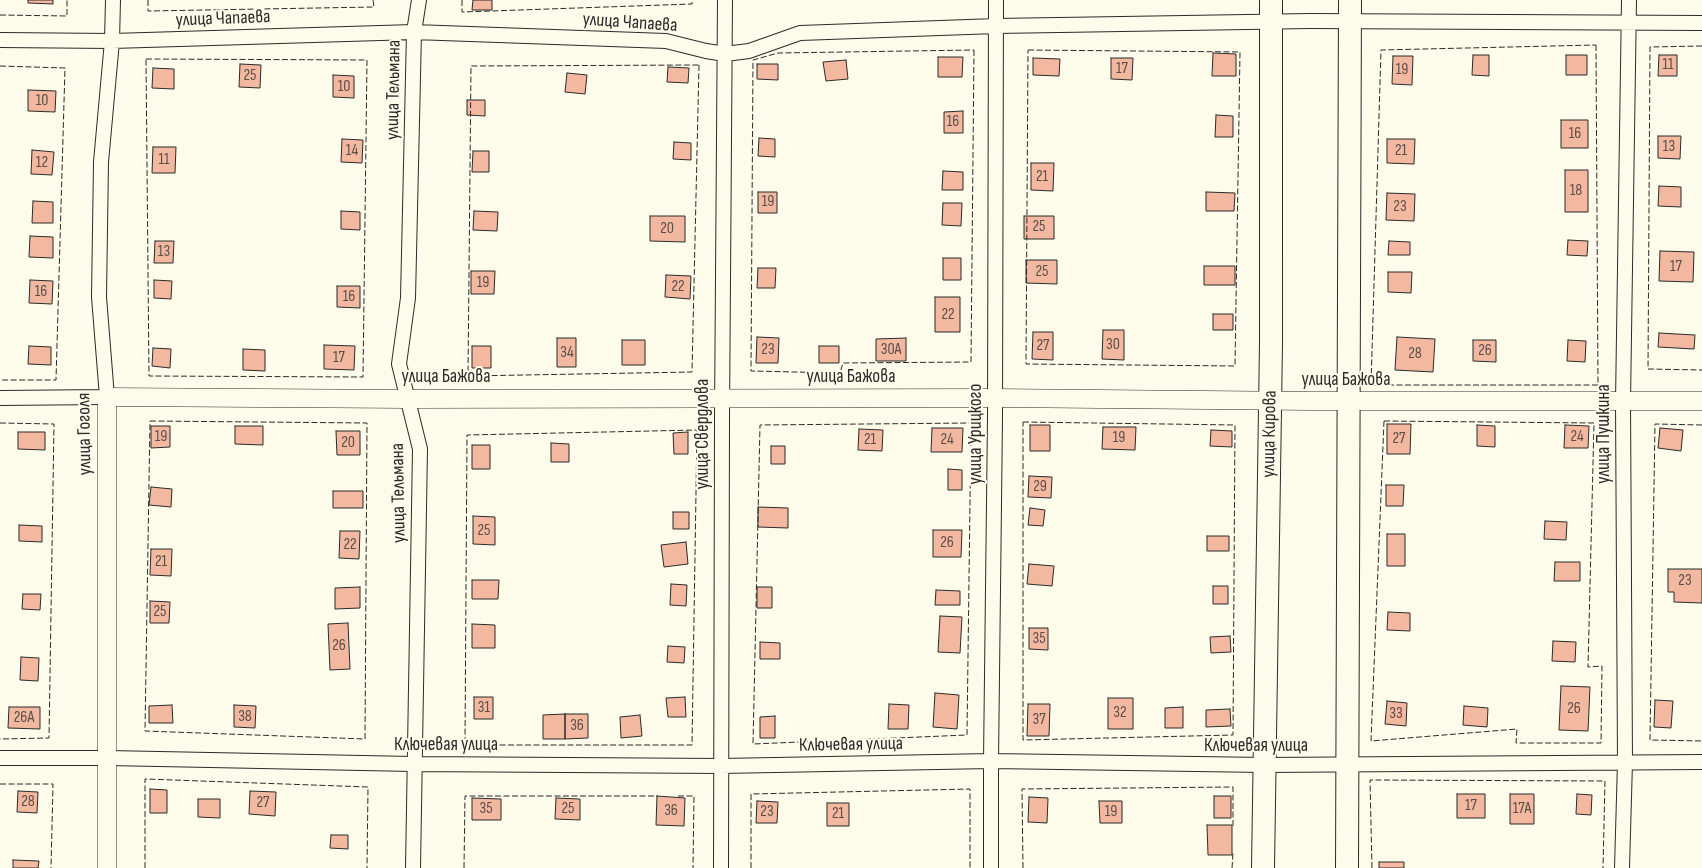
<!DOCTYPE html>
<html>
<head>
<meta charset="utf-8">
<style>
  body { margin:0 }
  canvas { display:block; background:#fdfbea }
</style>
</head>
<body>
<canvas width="1702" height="868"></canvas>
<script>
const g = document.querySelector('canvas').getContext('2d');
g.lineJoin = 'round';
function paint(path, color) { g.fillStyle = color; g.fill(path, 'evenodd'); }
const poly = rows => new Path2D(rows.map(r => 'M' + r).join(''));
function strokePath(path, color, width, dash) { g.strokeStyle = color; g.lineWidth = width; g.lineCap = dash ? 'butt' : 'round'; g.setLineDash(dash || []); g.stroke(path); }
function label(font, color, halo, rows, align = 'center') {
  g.font = font + ' "Sofia Sans Condensed",sans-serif'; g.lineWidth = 4; g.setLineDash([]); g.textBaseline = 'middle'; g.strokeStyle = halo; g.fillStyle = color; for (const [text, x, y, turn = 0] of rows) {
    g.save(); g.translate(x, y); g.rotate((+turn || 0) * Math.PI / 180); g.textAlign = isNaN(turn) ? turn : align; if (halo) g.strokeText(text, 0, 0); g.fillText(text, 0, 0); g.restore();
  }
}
const building = poly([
  [28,0,53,0,53,4,28,3,28,0],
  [473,0,492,0,492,10,472,10,473,0],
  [1213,53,1236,54,1236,76,1212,76,1213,53],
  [1473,55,1489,55,1489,76,1472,75,1473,55],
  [1566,55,1587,55,1587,75,1566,75,1566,55],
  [1659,55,1677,55,1677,76,1658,76,1659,55],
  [1393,56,1413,56,1412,85,1392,84,1393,56],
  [938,57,963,57,962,77,938,77,938,57],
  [1033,58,1060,59,1059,76,1033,75,1033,58],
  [1111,58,1133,58,1132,80,1111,79,1111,58],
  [846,60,848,79,826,81,823,62,846,60],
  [240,64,261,65,260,88,239,87,240,64],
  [757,64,778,64,778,80,757,79,757,64],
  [668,67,689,68,688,83,667,82,668,67],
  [153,68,174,69,174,89,152,88,153,68],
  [567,73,587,75,585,94,565,92,567,73],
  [333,75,354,76,354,98,333,97,333,75],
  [28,90,56,91,55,112,28,111,28,90],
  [467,100,485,100,485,116,467,115,467,100],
  [963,111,963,133,944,133,944,112,963,111],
  [1216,115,1233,116,1233,137,1215,137,1216,115],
  [1561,120,1588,120,1588,148,1561,148,1561,120],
  [1658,136,1681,136,1680,159,1658,158,1658,136],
  [759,138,775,139,775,157,758,156,759,138],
  [342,139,363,140,362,163,341,162,342,139],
  [1387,139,1415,139,1414,164,1387,163,1387,139],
  [674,142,691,143,691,160,673,159,674,142],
  [153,147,176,147,175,173,152,173,153,147],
  [32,150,54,152,52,175,31,174,32,150],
  [473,151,489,151,489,172,472,172,473,151],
  [1031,163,1054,163,1053,191,1031,190,1031,163],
  [1565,170,1588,170,1588,212,1565,212,1565,170],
  [943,171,963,172,963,190,942,190,943,171],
  [1659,186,1681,187,1681,207,1658,206,1659,186],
  [758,192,777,192,777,213,758,213,758,192],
  [1206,192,1235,193,1234,211,1206,211,1206,192],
  [1387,193,1415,194,1414,221,1386,220,1387,193],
  [33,201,53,202,53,223,32,223,33,201],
  [943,203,962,203,961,226,942,225,943,203],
  [341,211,360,212,360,230,341,229,341,211],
  [474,211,498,212,497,231,473,230,474,211],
  [650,216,685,216,685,242,650,241,650,216],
  [1024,216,1054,216,1054,239,1024,239,1024,216],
  [30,236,53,237,53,258,29,257,30,236],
  [1568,240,1588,241,1587,256,1567,255,1568,240],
  [155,241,174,241,173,263,154,263,155,241],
  [1389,241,1410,242,1410,255,1388,255,1389,241],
  [1660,251,1694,252,1693,282,1659,281,1660,251],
  [943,258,961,258,961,280,943,280,943,258],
  [1026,260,1057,260,1057,284,1026,283,1026,260],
  [1204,266,1235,266,1235,285,1204,285,1204,266],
  [758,268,776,268,775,288,757,288,758,268],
  [471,271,495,271,494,294,471,294,471,271],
  [1388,272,1412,272,1411,293,1388,292,1388,272],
  [666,275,691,276,690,299,665,297,666,275],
  [30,280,53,281,52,304,29,303,30,280],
  [154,280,172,281,171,299,154,298,154,280],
  [337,286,360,286,360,308,337,307,337,286],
  [935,297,960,297,960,332,935,332,935,297],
  [1213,314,1233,314,1233,330,1213,330,1213,314],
  [1103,330,1124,330,1124,360,1102,359,1103,330],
  [1033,332,1053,332,1053,360,1032,359,1033,332],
  [1659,333,1695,335,1694,349,1658,347,1659,333],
  [757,337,779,338,778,363,756,363,757,337],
  [1397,337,1435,339,1433,372,1395,370,1397,337],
  [557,338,576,338,576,367,557,367,557,338],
  [906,338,906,361,876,361,876,339,906,338],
  [622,340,645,340,645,365,622,365,622,340],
  [1473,340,1496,340,1496,362,1473,361,1473,340],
  [1568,340,1586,341,1585,362,1567,361,1568,340],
  [324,345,355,346,354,370,324,369,324,345],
  [29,346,51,347,51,365,28,364,29,346],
  [472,346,491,346,491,368,472,368,472,346],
  [819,346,839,346,839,363,819,363,819,346],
  [153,348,171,349,170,368,152,366,153,348],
  [243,349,265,350,265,371,243,370,243,349],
  [1387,424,1411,424,1410,454,1387,454,1387,424],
  [1030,425,1050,425,1050,451,1030,451,1030,425],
  [1477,425,1495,426,1495,447,1477,446,1477,425],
  [1565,425,1589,426,1588,448,1564,448,1565,425],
  [151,426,170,426,170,447,151,448,151,426],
  [235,426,263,426,263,445,235,444,235,426],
  [1103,427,1136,427,1135,450,1102,449,1103,427],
  [932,428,963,428,962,452,931,452,932,428],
  [1660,428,1683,430,1681,451,1658,448,1660,428],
  [859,429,883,430,882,451,858,450,859,429],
  [1211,430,1232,431,1232,447,1210,446,1211,430],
  [336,431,360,431,360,455,337,455,336,431],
  [18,432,45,432,45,450,18,449,18,432],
  [688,432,688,454,674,454,673,433,688,432],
  [551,443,569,444,569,462,551,462,551,443],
  [472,445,490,445,490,469,472,469,472,445],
  [771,446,785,446,785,464,771,464,771,446],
  [948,469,962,470,962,490,948,490,948,469],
  [1029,476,1052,477,1051,498,1028,497,1029,476],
  [1386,485,1404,485,1403,506,1386,506,1386,485],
  [151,487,172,489,171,507,149,505,151,487],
  [333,491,363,491,363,508,333,508,333,491],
  [758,507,788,508,788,528,758,527,758,507],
  [1030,508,1045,510,1043,526,1028,525,1030,508],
  [673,512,689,512,689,529,673,529,673,512],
  [473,516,495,517,495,545,473,544,473,516],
  [1545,521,1567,522,1566,540,1544,539,1545,521],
  [19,525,42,526,42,542,19,541,19,525],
  [933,530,962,530,961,557,933,557,933,530],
  [340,531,360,531,359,559,339,558,340,531],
  [1387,534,1405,534,1405,566,1387,566,1387,534],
  [1207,536,1229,536,1229,551,1207,551,1207,536],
  [686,542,688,564,664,567,661,545,686,542],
  [151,549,172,549,171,576,150,575,151,549],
  [1555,562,1580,562,1580,581,1554,581,1555,562],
  [1029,564,1054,566,1052,586,1027,584,1029,564],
  [1668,569,1702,569,1702,603,1674,602,1674,592,1668,592,1668,569],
  [472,580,499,580,498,599,472,599,472,580],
  [671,584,687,585,686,606,670,605,671,584],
  [1213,586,1228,586,1228,604,1213,604,1213,586],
  [360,587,360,608,335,609,335,588,360,587],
  [757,587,772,587,772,608,757,608,757,587],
  [936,590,960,591,960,605,935,605,936,590],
  [23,594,41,594,40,610,22,609,23,594],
  [150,601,170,602,169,623,150,623,150,601],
  [1388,612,1410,613,1410,631,1387,630,1388,612],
  [940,616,962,617,960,653,938,652,940,616],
  [348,623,350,669,330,670,328,624,348,623],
  [472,624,495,625,495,648,472,648,472,624],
  [1029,628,1048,628,1048,650,1029,649,1029,628],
  [1230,636,1231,652,1211,653,1210,637,1230,636],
  [1553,641,1576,642,1575,662,1552,661,1553,641],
  [760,642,780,643,780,659,760,659,760,642],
  [668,646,685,647,684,663,667,662,668,646],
  [21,657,39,658,38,681,20,680,21,657],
  [1561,686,1590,687,1588,731,1559,730,1561,686],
  [935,693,959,695,957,729,933,727,935,693],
  [474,697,493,697,493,719,474,719,474,697],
  [685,697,686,717,668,717,666,698,685,697],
  [1108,698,1133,698,1133,729,1108,729,1108,698],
  [1655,700,1673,701,1671,728,1654,727,1655,700],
  [1387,701,1407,703,1406,726,1385,724,1387,701],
  [889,704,909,705,908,729,888,729,889,704],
  [1028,704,1050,704,1049,736,1027,736,1028,704],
  [172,705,173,723,149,723,149,706,172,705],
  [234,705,256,706,255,728,234,727,234,705],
  [1464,706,1488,708,1487,727,1463,725,1464,706],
  [9,707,40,707,40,729,8,728,9,707],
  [1183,707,1183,728,1165,728,1165,708,1183,707],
  [1230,709,1231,726,1206,727,1206,710,1230,709],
  [565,714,565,739,543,739,543,715,565,714],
  [565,714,588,714,588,738,565,739,565,714],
  [640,715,642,736,621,738,620,717,640,715],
  [775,716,775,738,760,738,760,717,775,716],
  [150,789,167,790,167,813,150,813,150,789],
  [18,791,38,792,37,813,17,812,18,791],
  [250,791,276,792,275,816,249,814,250,791],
  [1457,794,1485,794,1485,818,1457,818,1457,794],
  [1510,794,1534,794,1534,824,1510,824,1510,794],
  [1577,794,1592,795,1591,815,1576,814,1577,794],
  [657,796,685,798,684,826,656,825,657,796],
  [1214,796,1231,796,1231,818,1214,818,1214,796],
  [1029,797,1048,798,1047,823,1028,822,1029,797],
  [472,798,501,799,501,820,472,820,472,798],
  [556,798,580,799,580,820,555,819,556,798],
  [198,799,220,799,220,818,198,817,198,799],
  [757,801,778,802,777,823,756,823,757,801],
  [1099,801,1122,801,1122,823,1100,823,1099,801],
  [827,803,849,803,849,826,827,826,827,803],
  [1207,825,1232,825,1232,855,1208,855,1207,825],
  [331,835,348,835,348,849,330,848,331,835],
  [13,860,39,861,38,868,13,868,13,860],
  [1379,862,1404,862,1404,868,1379,868,1379,862]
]);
paint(building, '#f2b8a0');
strokePath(building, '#2b2b2b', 1);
const minor = poly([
  [0,40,112,41,414,32,666,41,706,51,725,54,749,51,800,33,996,26,1310,21,1702,23],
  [0,398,107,397,99,297,101,162,112,41,113,0],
  [0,758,108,758,413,764,721,766,991,761,1265,765,1702,762],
  [413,868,420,449,399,364,408,298,414,32,419,0],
  [721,868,722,417,725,0],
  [991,868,991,761,995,417,996,0],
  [1622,868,1625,762,1623,402,1629,0]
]);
const tertiary = poly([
  [107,868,107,397,407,399,995,398,1310,401,1702,401]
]);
const primary = poly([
  [1263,868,1271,343,1271,0],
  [1347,868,1350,0]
]);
strokePath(minor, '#2b2b2b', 16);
strokePath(tertiary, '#2b2b2b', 19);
strokePath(primary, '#2b2b2b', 24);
strokePath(minor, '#fdfbea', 14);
strokePath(tertiary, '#fdfbea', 18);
strokePath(primary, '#fdfbea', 22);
strokePath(poly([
  [148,0,148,11,374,7,373,0],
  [462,0,462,12,692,4,692,0],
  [0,15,67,16,67,0],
  [1596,45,1598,385,1371,385,1381,50,1596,45],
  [1702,46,1650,47,1648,369,1702,370],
  [974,50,971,362,843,363,840,373,751,371,753,60,778,53,974,50],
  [1028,50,1240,52,1235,366,1026,364,1028,50],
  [146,59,367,60,363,377,149,376,146,59],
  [699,65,692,372,468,376,471,66,699,65],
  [0,66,65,68,56,380,0,380],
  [150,421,367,423,365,739,145,731,150,421],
  [1384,421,1594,423,1588,667,1602,666,1601,743,1516,743,1517,729,1371,741,1384,421],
  [1023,422,1235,425,1233,735,1023,740,1023,422],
  [0,423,54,424,49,738,0,739],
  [971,423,967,735,753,744,760,425,971,423],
  [1702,425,1655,424,1650,740,1702,741],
  [697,430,692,745,465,745,467,435,697,430],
  [0,784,53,784,51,868],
  [678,796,694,796,693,868],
  [145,868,145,779,368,787,367,868],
  [464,868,465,796,658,796],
  [751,868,751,794,970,789,970,868],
  [1023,868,1022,789,1233,787,1233,828],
  [1232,868,1233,853],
  [1372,868,1370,780,1605,781,1603,868]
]), '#2b2b2b', 1, [6, 2.5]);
label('16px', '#5d4e48', null, [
  ["11",1668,65],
  ["17",1122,69],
  ["19",1402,70],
  ["25",250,76],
  ["10",344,87],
  ["10",42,101],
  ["16",953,122],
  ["16",1575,134],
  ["13",1669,147],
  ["14",352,151],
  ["21",1401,151],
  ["11",164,160],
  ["12",42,163],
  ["21",1042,177],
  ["18",1576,191],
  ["19",768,202],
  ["23",1400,207],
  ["25",1039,227],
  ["20",667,229],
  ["13",164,252],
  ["17",1676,267],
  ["25",1042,272],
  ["19",483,283],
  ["22",678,287],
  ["16",41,292],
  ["16",349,297],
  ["22",948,315],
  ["30",1113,345],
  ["27",1043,346],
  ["23",768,350],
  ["30А",891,350],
  ["26",1485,351],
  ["34",567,353],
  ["28",1415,354],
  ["17",339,358],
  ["19",161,437],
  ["24",1577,437],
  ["19",1119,438],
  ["27",1399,439],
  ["21",870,440],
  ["24",947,440],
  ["20",348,443],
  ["29",1040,487],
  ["25",484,531],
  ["26",947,543],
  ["22",350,545],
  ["21",161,562],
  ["23",1685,581],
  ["25",160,612],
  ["35",1039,639],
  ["26",339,646],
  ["31",484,708],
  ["26",1574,709],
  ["32",1120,713],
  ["33",1396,714],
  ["38",245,717],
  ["26А",24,718],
  ["37",1039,720],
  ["36",577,726],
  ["28",28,802],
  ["27",263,803],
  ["17",1471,806],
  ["35",486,809],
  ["25",568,809],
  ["17А",1522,809],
  ["36",671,811],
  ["23",767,812],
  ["19",1111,812],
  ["21",838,814]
]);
label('19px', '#2b2b2b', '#fdfbea', [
  ["улица Чапаева",223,19,-2],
  ["улица Чапаева",630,23,4],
  ["улица Тельмана",394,90,-89],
  ["улица Бажова",446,377],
  ["улица Бажова",851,377],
  ["улица Бажова",1346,380],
  ["улица Гоголя",85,434,-91],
  ["улица Свердлова",703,434,-90],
  ["улица Урицкого",976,434,-90],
  ["улица Кирова",1270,434,-89],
  ["улица Пушкина",1604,434,-90],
  ["улица Тельмана",399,493,-91],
  ["Ключевая улица",446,745],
  ["Ключевая улица",851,745,-1],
  ["Ключевая улица",1256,746]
]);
</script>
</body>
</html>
